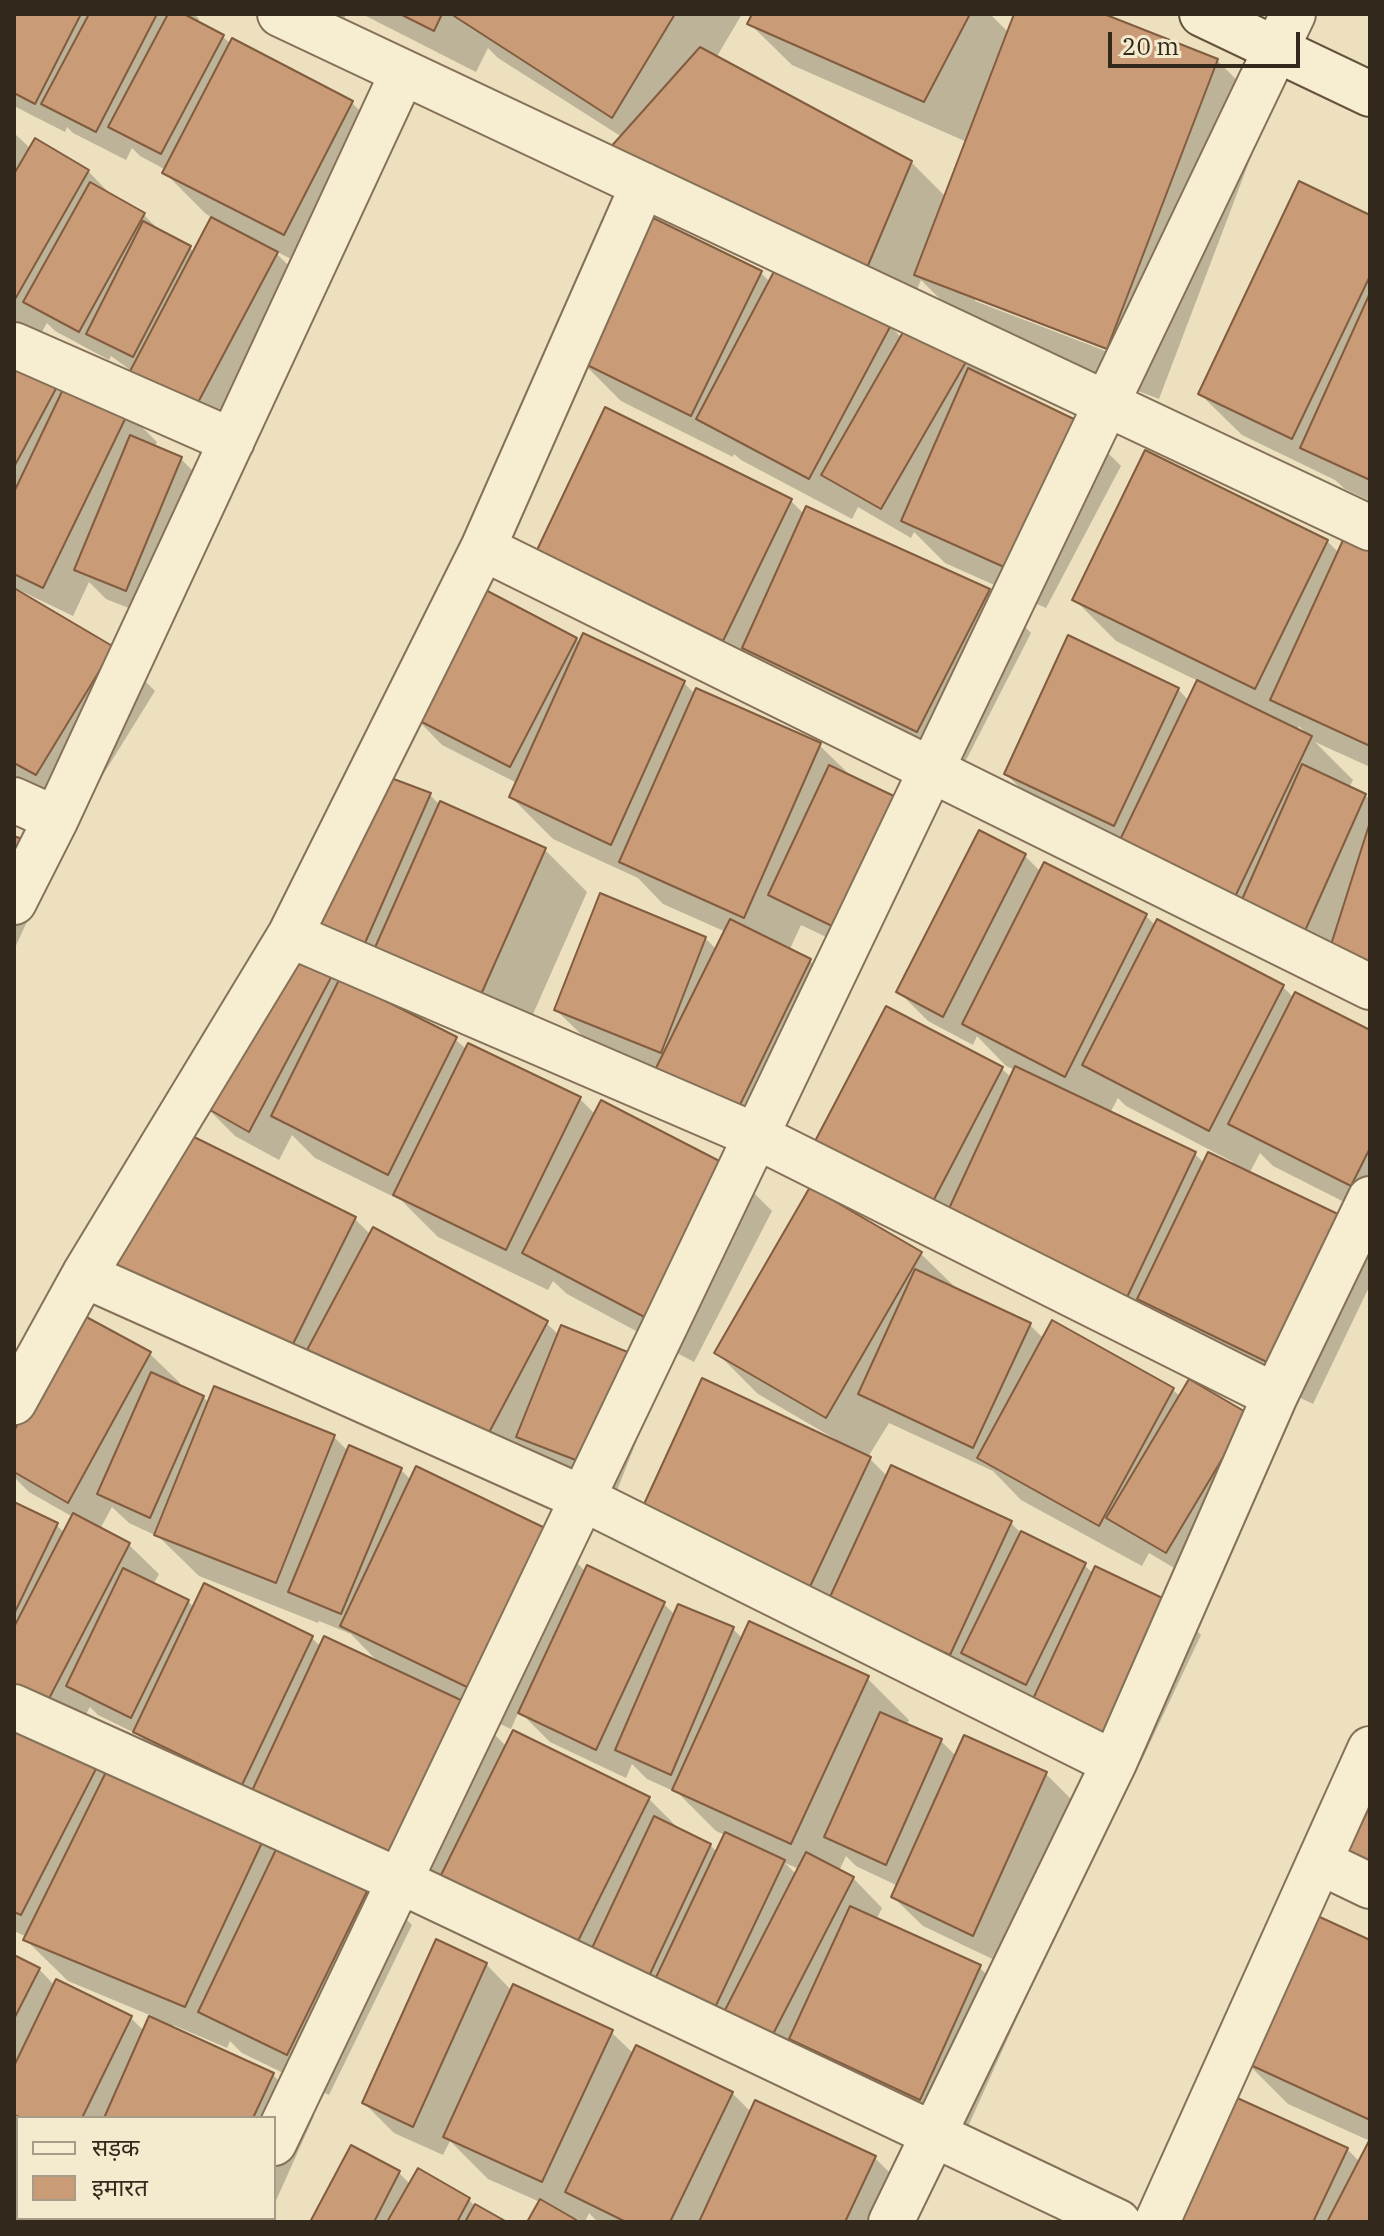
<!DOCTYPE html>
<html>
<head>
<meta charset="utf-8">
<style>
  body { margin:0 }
  #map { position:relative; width:1384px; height:2236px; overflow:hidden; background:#ece0bf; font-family:"IBM Plex Serif","Noto Sans Devanagari",serif }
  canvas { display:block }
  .frame { position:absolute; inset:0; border:16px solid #33281c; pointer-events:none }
  .legend { position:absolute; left:16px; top:2116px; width:260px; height:104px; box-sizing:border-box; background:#f4eace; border:2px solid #a79c87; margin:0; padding:10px 14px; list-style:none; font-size:24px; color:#33281c }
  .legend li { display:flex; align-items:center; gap:16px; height:40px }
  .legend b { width:40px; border:2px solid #a79c87 }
  .scale { position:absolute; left:1108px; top:32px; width:192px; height:36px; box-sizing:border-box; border:4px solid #33281c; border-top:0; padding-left:10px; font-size:24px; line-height:28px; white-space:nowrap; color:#33281c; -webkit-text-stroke:6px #f4eace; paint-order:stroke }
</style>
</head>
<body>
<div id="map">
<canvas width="1384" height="2236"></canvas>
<div class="frame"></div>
<ul class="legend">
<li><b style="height:10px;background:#f7edd1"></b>सड़क</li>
<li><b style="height:22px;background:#c99b76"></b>इमारत</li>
</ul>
<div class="scale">20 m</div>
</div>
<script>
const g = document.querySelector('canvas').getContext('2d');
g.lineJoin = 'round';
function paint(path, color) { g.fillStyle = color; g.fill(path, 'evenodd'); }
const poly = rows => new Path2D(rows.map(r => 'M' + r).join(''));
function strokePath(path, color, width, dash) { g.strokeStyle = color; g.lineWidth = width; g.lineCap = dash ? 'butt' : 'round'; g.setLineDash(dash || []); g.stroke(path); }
paint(poly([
  [14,14,194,14,199,19,197,23,223,37,231,44,352,103,394,145,326,276,273,250,306,283,224,438,111,356,109,360,55,331,47,323,31,351,14,341,14,133,31,149,88,171,114,198,143,214,163,234,189,247,195,253,213,218,206,214,164,172,166,170,140,156,132,148,126,160,73,133,67,127,65,132,14,106],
  [265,14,346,14,334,44],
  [362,14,742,14,716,58,911,162,946,197,967,142,792,65,750,24,754,14,990,14,1009,33,1016,14,1098,14,1217,60,1268,112,1159,399,967,326,921,280,903,322,793,271,890,326,902,338,969,356,998,385,1079,424,1121,466,1046,608,945,563,914,532,911,538,858,507,852,519,741,460,734,454,733,457,621,401,579,359,642,215,761,273,771,283,781,265,622,137,498,58,488,48,476,72],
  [975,296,1117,351,1116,355,975,301],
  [1370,218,1370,501,1345,489,1335,480,1242,435,1200,394],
  [14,361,127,412,157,442,154,448,181,459,211,489,156,619,106,599,89,582,73,616,19,590,17,592,113,649,155,691,78,815,14,781,14,591,18,591,14,587],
  [790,500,805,515,807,509,989,591,1031,633,960,772,581,591,539,550],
  [1327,541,1339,553,1370,553,1370,767,1315,742,1353,780,1349,788,1365,795,1370,800,1370,989,1048,816,1006,774,1178,689,1189,701,1198,681,1116,641,1074,599],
  [1299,726,1309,736,1297,731],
  [576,639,581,644,684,683,695,694,819,745,854,779,866,956,801,925,789,951,810,961,839,991,765,1143,658,1068,586,1039,556,1010,705,938,717,950,726,932,663,904,638,878,553,839,511,797,517,783,442,745,413,715],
  [430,795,440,805,545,850,587,892,522,1039,340,952],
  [14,838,50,871,14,950],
  [1025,856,1041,872,1146,916,1156,926,1158,922,1283,987,1294,998,1370,1032,1370,1215,1273,1166,1260,1153,1249,1174,1370,1248,1370,1285,1313,1404,857,1187,1002,1069,1012,1078,1015,1070,1006,1066,977,1036,973,1045,928,1021,898,991],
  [1118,1098,1126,1106,1233,1162,1231,1165,1205,1164,1195,1154,1110,1113],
  [334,972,344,982,455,1039,467,1050,580,1099,596,1115,730,1169,772,1211,694,1362,567,1294,553,1281,548,1290,438,1237,402,1201,315,1158,292,1135,279,1160,235,1136,205,1106],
  [355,1219,371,1235,546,1323,559,1335,659,1384,616,1493,142,1314],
  [921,1254,959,1291,1030,1325,1044,1339,1052,1323,1173,1390,1181,1397,1248,1416,1196,1581,1149,1553,1142,1566,1021,1500,993,1471,889,1423,868,1457,888,1477,1011,1523,1021,1533,1084,1565,1094,1574,1172,1605,1201,1635,1140,1764,1065,1728,683,1556,835,1439,758,1394,717,1353],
  [80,1315,150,1354,180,1383,178,1386,203,1397,209,1403,215,1389,334,1437,349,1452,401,1470,411,1480,544,1530,586,1572,664,1604,675,1615,733,1629,743,1639,867,1678,909,1720,906,1726,941,1741,956,1756,1046,1774,1076,1804,1003,1964,923,1926,893,1897,898,1886,856,1866,846,1856,839,1871,853,1878,882,1908,876,1920,979,1967,1021,2009,962,2140,177,1773,139,1735,98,1715,90,1707,72,1740,14,1708,14,1504,56,1525,65,1533,73,1517,29,1492,14,1477,14,1435],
  [112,1507,129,1523,159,1537,199,1576,318,1623,319,1621,351,1634,380,1664,321,1647,312,1638,194,1608,188,1601,153,1585,159,1574,129,1545,100,1529],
  [470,1710,511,1729,519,1711,550,1742,626,1778,632,1764,647,1779,678,1793,716,1831,725,1835,717,1852,710,1845,682,1832,649,1799,507,1747],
  [785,1863,799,1869,796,1874],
  [14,1724,97,1766,106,1776,370,1883,412,1925,329,2095,242,2053,230,2041,227,2048,173,2025,172,2029,272,2074,314,2116,274,2205,274,2118,18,2118,18,2136,16,2140,14,2139,14,1957,39,1969,55,1986,131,2018,145,2032,152,2016,68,1981,26,1940,27,1937,14,1931],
  [1370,1943,1370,2141,1288,2104,1246,2062],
  [486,1964,512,1991,611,2032,634,2054,732,2093,751,2112,874,2157,916,2199,906,2222,598,2222,589,2213,585,2222,575,2218,574,2221,576,2222,529,2222,540,2202,488,2179,450,2141,443,2155,394,2133,364,2103],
  [1370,2144,1370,2222,1181,2222,1347,2149,1360,2162],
  [399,2173,411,2185,469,2200,476,2207,503,2222,312,2222],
  [182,2218,268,2218,266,2222,191,2222]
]), '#0003');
const building = poly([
  [14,14,81,14,35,104,14,93,14,14],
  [89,14,157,14,96,132,41,104,89,14],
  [168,14,184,14,224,35,161,154,108,127,168,14],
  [400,14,442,14,434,31,400,14],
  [455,14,675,14,612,118,454,16,455,14],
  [752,14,970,14,924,102,747,24,752,14],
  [1014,14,1104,14,1218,59,1107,349,914,275,1014,14],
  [232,38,353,101,284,235,162,173,232,38],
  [700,47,912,161,861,282,600,159,700,47],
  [35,138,89,170,14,301,14,174,35,138],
  [1299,181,1370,215,1370,276,1292,439,1198,394,1299,181],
  [90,182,145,213,79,332,23,302,90,182],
  [641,212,762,271,691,416,577,360,641,212],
  [211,217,278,252,194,410,128,375,211,217],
  [143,221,191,246,133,357,86,334,143,221],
  [778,264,891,325,809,479,696,419,778,264],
  [1370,293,1370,480,1300,448,1370,293],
  [910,320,970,355,881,509,821,475,910,320],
  [14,359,59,383,14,467,14,359],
  [968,368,1080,422,1004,567,901,521,968,368],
  [67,381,129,411,43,588,14,574,14,492,67,381],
  [605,407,792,499,723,641,537,550,605,407],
  [130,435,182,457,126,591,74,570,130,435],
  [1145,450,1328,540,1255,689,1072,600,1145,450],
  [806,506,990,589,917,732,742,648,806,506],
  [1344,538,1370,550,1370,746,1270,700,1344,538],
  [478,586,577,638,510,767,410,716,478,586],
  [14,588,114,647,36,775,14,763,14,588],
  [583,633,685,681,611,845,509,797,583,633],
  [1068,635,1179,688,1114,826,1004,774,1068,635],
  [1197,680,1312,736,1233,901,1118,844,1197,680],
  [696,688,821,743,744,918,619,862,696,688],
  [1302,764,1366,794,1300,942,1236,913,1302,764],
  [829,765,898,798,836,928,768,895,829,765],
  [383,775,431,793,361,952,308,923,383,775],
  [440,801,546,848,479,999,373,952,440,801],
  [1370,822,1370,965,1329,951,1370,822],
  [979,830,1026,854,943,1017,896,992,979,830],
  [14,836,22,839,14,857,14,836],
  [1044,862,1147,914,1065,1077,962,1024,1044,862],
  [600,893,706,937,661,1053,554,1010,600,893],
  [730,919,811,959,735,1115,653,1074,730,919],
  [1157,919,1284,985,1209,1131,1082,1065,1157,919],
  [293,963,335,970,249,1132,203,1106,293,963],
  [340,978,457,1037,388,1175,271,1116,340,978],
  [1295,992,1370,1030,1370,1148,1351,1186,1228,1124,1295,992],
  [886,1006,1003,1067,930,1207,813,1145,886,1006],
  [468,1043,581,1097,506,1250,393,1195,468,1043],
  [1015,1066,1196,1152,1120,1312,940,1228,1015,1066],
  [601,1100,731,1167,652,1321,522,1253,601,1100],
  [184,1132,356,1217,288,1354,98,1273,184,1132],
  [1208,1152,1342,1216,1271,1364,1137,1299,1208,1152],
  [810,1187,922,1252,826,1418,714,1353,810,1187],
  [373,1227,548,1321,483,1444,307,1350,373,1227],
  [915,1269,1031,1323,973,1448,858,1394,915,1269],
  [79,1313,151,1352,68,1503,14,1472,14,1431,79,1313],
  [1052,1320,1174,1388,1099,1526,977,1458,1052,1320],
  [561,1325,630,1353,586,1464,516,1437,561,1325],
  [151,1372,204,1396,150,1518,97,1494,151,1372],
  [702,1378,871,1457,807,1593,639,1515,702,1378],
  [1189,1379,1249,1414,1166,1553,1106,1518,1189,1379],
  [214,1386,335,1435,276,1583,154,1535,214,1386],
  [349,1445,402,1468,341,1614,288,1592,349,1445],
  [891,1465,1012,1521,950,1655,829,1599,891,1465],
  [416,1466,545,1528,469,1688,340,1626,416,1466],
  [14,1502,58,1523,14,1614,14,1502],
  [73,1513,130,1543,42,1712,14,1697,14,1627,73,1513],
  [1021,1531,1086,1563,1026,1685,961,1653,1021,1531],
  [587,1565,665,1602,596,1750,518,1713,587,1565],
  [1095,1566,1173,1603,1111,1736,1033,1699,1095,1566],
  [123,1568,189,1600,131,1718,66,1686,123,1568],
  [204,1583,313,1636,242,1785,133,1732,204,1583],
  [678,1604,734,1627,671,1775,615,1750,678,1604],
  [749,1621,869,1676,791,1844,672,1790,749,1621],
  [324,1636,465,1702,393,1859,251,1793,324,1636],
  [880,1712,942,1739,886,1865,824,1837,880,1712],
  [14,1722,98,1765,21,1915,14,1912,14,1722],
  [513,1730,650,1797,573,1951,437,1883,513,1730],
  [964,1735,1047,1772,973,1936,891,1897,964,1735],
  [107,1770,266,1834,185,2007,23,1940,107,1770],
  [1370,1806,1370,1864,1347,1853,1370,1806],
  [654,1816,711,1844,642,1991,585,1963,654,1816],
  [725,1832,785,1860,710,2018,650,1990,725,1832],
  [282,1837,372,1881,287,2055,198,2012,282,1837],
  [806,1852,854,1877,772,2036,724,2012,806,1852],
  [850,1906,981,1965,920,2100,789,2039,850,1906],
  [1311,1913,1370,1940,1370,2120,1244,2062,1311,1913],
  [436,1939,487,1963,413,2127,362,2103,436,1939],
  [14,1955,40,1968,14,2019,14,1955],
  [56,1979,132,2016,82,2118,21,2118,14,2115,14,2066,56,1979],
  [513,1984,613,2030,542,2182,443,2137,513,1984],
  [149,2016,274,2073,253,2118,104,2118,149,2016],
  [636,2045,733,2092,670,2222,626,2222,565,2192,636,2045],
  [1235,2097,1348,2148,1313,2222,1179,2222,1235,2097],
  [755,2100,876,2156,845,2222,699,2222,755,2100],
  [1370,2139,1370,2222,1327,2222,1370,2139],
  [351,2145,400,2171,374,2222,310,2222,351,2145],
  [418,2168,470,2198,457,2222,387,2222,418,2168],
  [540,2199,580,2222,527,2222,540,2199],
  [475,2204,507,2222,465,2222,475,2204]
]);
paint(building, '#c99b76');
strokePath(building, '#825c3f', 2);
const street = poly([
  [280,14,1370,528],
  [14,345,232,441],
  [483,548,1370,987],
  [14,800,56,819],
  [14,902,56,819,403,72],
  [290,935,756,1136,1275,1396],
  [84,1275,582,1498,1114,1763],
  [14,1402,84,1275,290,935,483,548,643,185],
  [14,1707,400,1881,1118,2222],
  [1320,1862,1370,1886],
  [274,2143,1293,14],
  [14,2160,18,2162],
  [131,2218,140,2222],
  [236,2222,238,2218],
  [891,2222,1114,1763,1275,1396,1370,1199],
  [1157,2222,1370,1749]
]);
const secondary = poly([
  [1202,14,1370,94]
]);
strokePath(street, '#847158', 48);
strokePath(secondary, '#65523b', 48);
strokePath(street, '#f7edd1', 44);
strokePath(secondary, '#f7edd1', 44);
</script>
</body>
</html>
